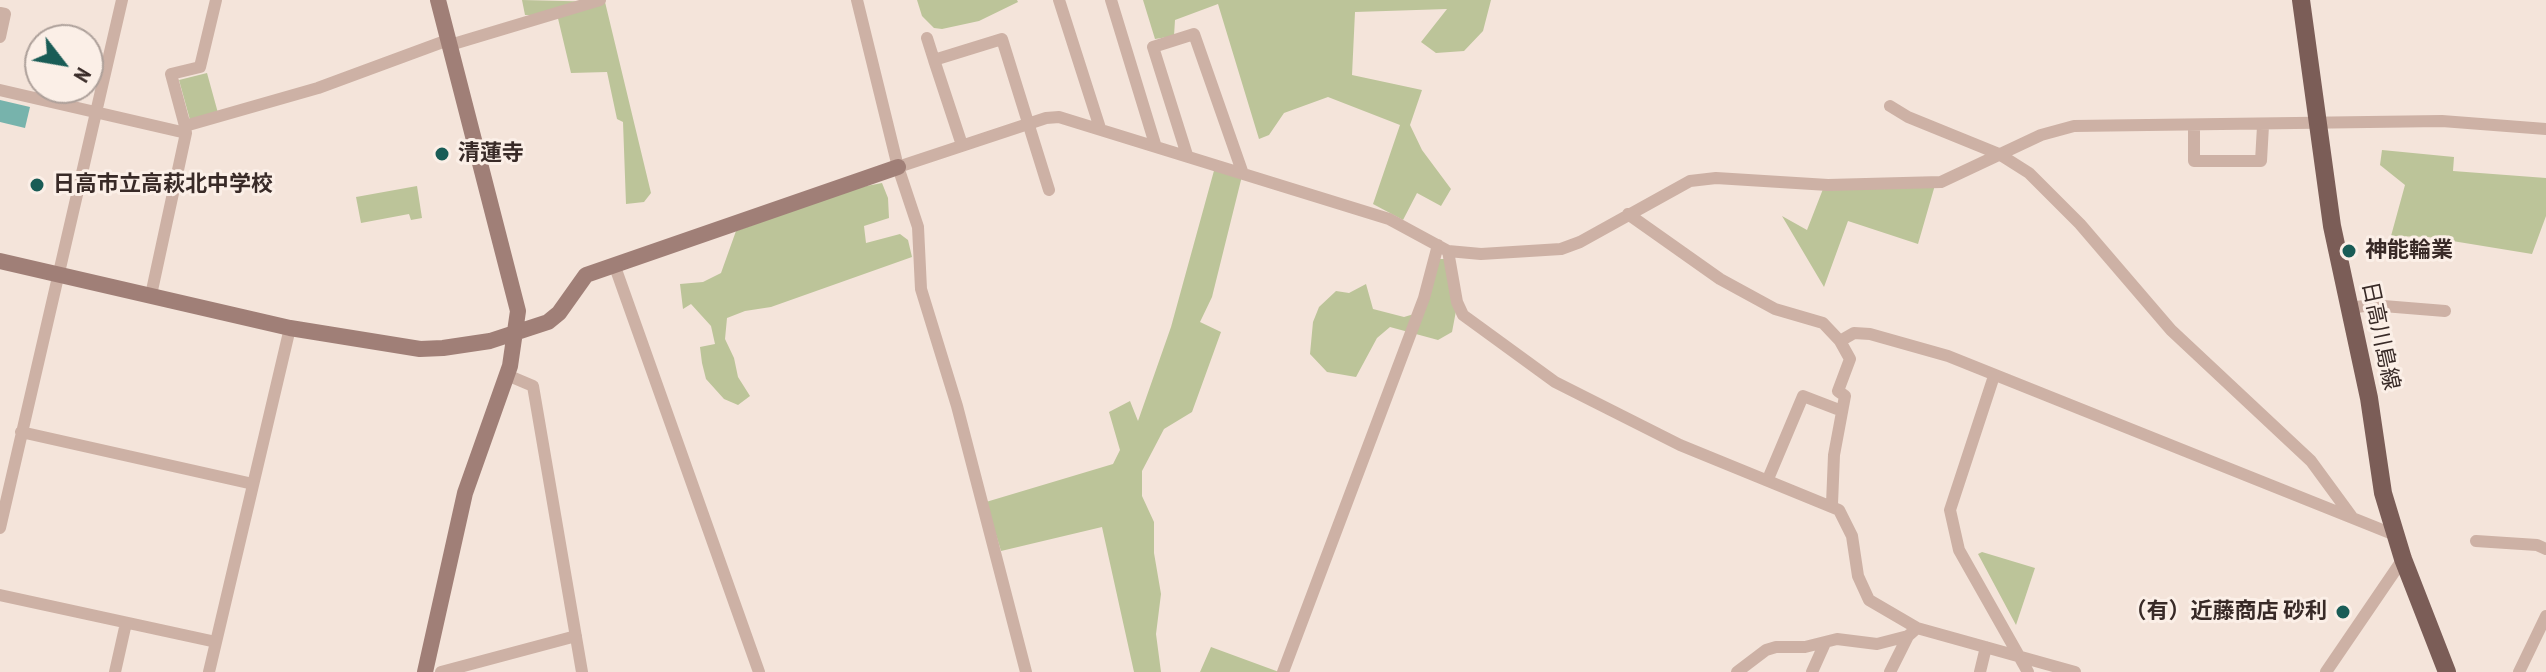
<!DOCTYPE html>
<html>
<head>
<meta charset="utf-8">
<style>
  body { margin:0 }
  #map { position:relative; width:2546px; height:672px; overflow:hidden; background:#f4e4da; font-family:"PT Sans Narrow",sans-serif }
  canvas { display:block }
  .north { position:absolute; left:24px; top:24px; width:80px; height:80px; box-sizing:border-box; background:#fbefe7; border:2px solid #ada09a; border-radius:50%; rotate:121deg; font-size:22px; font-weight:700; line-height:32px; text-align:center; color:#382a27 }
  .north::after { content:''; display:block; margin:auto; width:28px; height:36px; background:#195c56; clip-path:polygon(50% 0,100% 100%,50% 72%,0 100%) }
</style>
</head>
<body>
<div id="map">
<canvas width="2546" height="672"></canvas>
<div class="north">N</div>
</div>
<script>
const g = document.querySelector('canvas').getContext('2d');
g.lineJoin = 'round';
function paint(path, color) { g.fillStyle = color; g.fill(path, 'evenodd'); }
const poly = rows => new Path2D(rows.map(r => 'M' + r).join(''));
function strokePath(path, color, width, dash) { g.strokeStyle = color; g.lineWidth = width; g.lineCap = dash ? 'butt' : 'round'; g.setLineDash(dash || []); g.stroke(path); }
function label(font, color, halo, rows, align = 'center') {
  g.font = font + ' "PT Sans Narrow","Noto Sans JP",sans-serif'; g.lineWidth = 6; g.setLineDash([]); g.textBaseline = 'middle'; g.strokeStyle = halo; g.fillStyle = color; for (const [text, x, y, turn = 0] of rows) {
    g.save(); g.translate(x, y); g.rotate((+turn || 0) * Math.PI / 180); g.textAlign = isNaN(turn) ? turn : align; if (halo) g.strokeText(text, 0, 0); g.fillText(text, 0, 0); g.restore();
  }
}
paint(poly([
  [522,0,605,2,651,193,644,202,626,204,623,122,617,119,607,72,571,73,556,10,539,15,525,15],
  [917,0,1017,0,1018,2,979,21,942,29,934,28,922,16],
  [1143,0,1491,0,1483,31,1464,51,1436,53,1421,42,1447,9,1355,12,1352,75,1422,90,1410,125,1422,150,1451,189,1441,206,1417,193,1403,220,1373,204,1400,125,1328,97,1284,113,1269,135,1259,139,1218,4,1175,20,1174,36,1155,39],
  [207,73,218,113,190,120,179,80],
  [2382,150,2454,157,2453,171,2546,178,2546,216,2532,254,2428,237,2391,236,2405,185,2380,165],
  [1215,167,1242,176,1212,297,1200,322,1221,332,1192,412,1164,429,1142,471,1142,496,1154,522,1154,553,1161,594,1156,634,1161,672,1134,672,1102,527,1001,551,986,502,1113,464,1120,450,1109,412,1130,401,1138,421,1171,327],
  [882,183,888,198,889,218,864,226,866,243,900,234,908,240,912,257,771,307,745,311,727,318,725,339,734,358,738,377,750,396,738,405,724,399,706,379,702,363,700,347,715,344,711,326,691,304,683,309,680,284,703,282,721,273,736,231,856,188],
  [1935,185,1918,244,1848,221,1824,287,1782,216,1807,230,1823,189],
  [417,186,422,218,411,220,409,214,361,223,356,197],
  [1439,259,1445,259,1456,311,1452,332,1438,340,1390,327,1377,338,1356,377,1327,372,1310,354,1313,322,1319,307,1336,291,1349,293,1366,284,1373,309,1404,317,1424,311],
  [1982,552,2035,568,2016,625,1978,554],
  [1211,647,1279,672,1200,672]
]), '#bcc499');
paint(poly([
  [0,100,30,107,25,128,0,122]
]), '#77b3ac');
strokePath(poly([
  [857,0,898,167,918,227,921,289,957,406,1026,672],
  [1059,0,1100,128],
  [1111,0,1155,144],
  [0,13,5,14,0,37],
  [927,38,934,60],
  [450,45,600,0],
  [0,90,186,133,151,295],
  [1890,106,1908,117,1999,154,2029,173,2080,224,2171,330,2311,461,2352,517],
  [185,126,171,74,200,67,216,0],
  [2194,127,2194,161,2261,161,2263,126],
  [186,133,185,126,318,88,448,40],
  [962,145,934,60,1002,39,1049,190],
  [1187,155,1153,47,1194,34,1242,171],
  [898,167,1046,118,1059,117,1389,219,1448,251,1481,254,1561,249,1580,242,1690,181,1716,178,1828,185,1941,182,2041,135,2074,126,2442,121,2546,129],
  [1628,214,1720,279,1775,309,1823,323,1840,341,1854,333,1870,334,1948,356,2395,535],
  [1448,251,1457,302,1463,315,1555,382,1680,445,1839,510,1852,536,1858,576,1869,600,1917,628,2075,672],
  [614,264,759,672],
  [2350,308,2371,305,2445,311],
  [507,375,533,386,582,672],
  [1994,376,1950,510,1959,550,2028,672],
  [21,432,253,484],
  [1768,479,1803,396,1842,411],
  [1832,504,1834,455,1845,396,1838,391,1850,359,1840,341],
  [0,528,122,0],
  [2476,541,2537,545,2546,549],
  [0,595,216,642],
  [115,672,126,623],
  [209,672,290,328],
  [441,672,576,636],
  [1283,672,1424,298,1438,245],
  [1737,672,1766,650,1776,647,1805,647,1837,639,1877,644,1908,636,1917,628],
  [1812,672,1825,643],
  [1890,672,1908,636],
  [1980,672,1986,647],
  [2326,672,2403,559],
  [2519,672,2546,616]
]), '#cdb1a5', 12);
strokePath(poly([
  [0,261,290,328,420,349,443,348,490,341,548,322,559,313,586,275,898,167],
  [425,672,465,493,510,366,518,311,438,0]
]), '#a07f77', 16);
strokePath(poly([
  [2301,0,2332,226,2369,398,2383,493,2403,559,2447,672]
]), '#7b5d57', 18);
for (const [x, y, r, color] of [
  [442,154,8,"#195c56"],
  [37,185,8,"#195c56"],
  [2349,251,8,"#195c56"],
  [2343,612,8,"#195c56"]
]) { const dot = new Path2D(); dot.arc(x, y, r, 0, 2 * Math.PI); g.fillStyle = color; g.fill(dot); strokePath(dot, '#fbefe7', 3); }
label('bold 22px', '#382a27', '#fbefe7', [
  ["清蓮寺",458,154],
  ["日高市立高萩北中学校",53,185],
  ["神能輪業",2365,251],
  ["（有）近藤商店 砂利",2327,612,"right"]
], 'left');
label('22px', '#382a27', '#fbefe7', [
  ["日高川島線",2380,336,78]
]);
</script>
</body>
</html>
